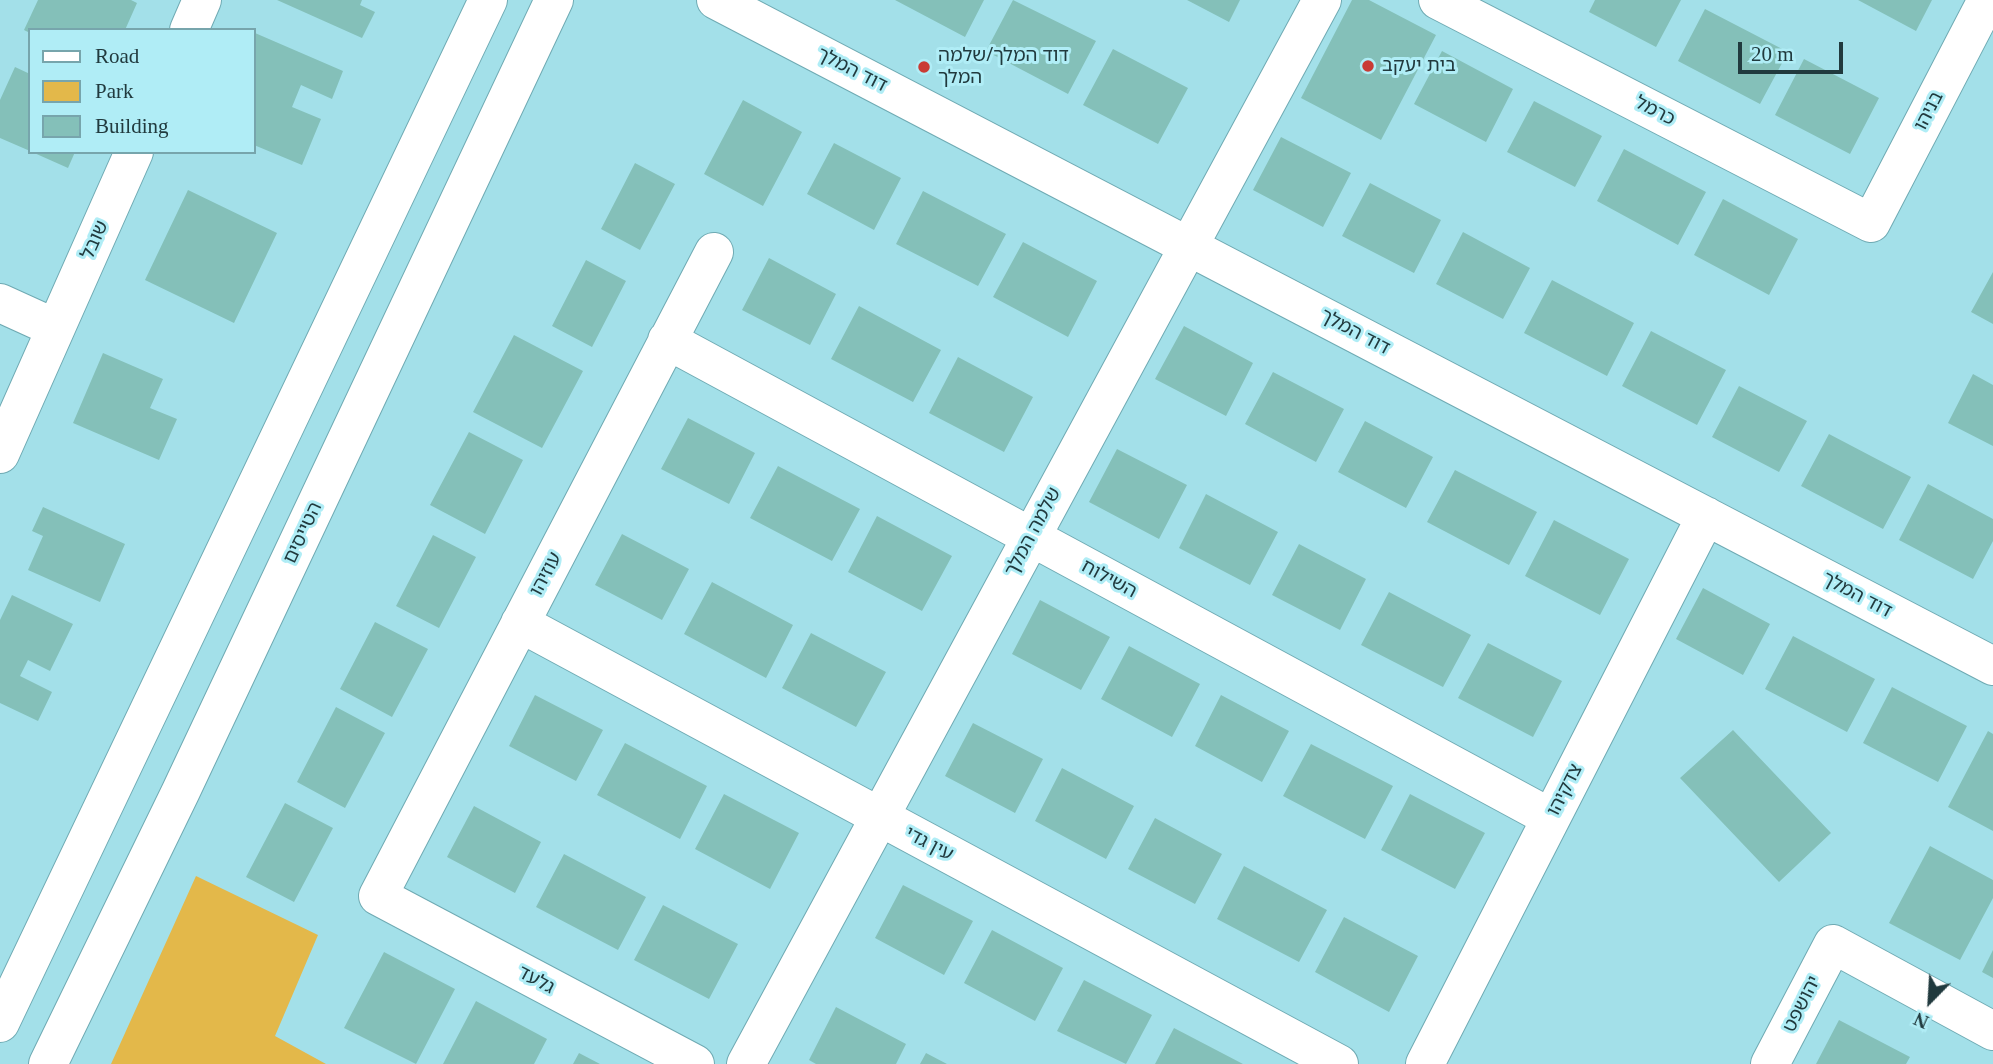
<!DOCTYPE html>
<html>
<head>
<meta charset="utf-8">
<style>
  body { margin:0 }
  #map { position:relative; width:1993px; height:1064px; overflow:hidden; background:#a3e0e9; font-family:Georgia,serif }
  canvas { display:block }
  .legend { position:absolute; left:28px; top:28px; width:228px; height:126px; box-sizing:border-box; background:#b0edf6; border:2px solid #77a5ac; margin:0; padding:9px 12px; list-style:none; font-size:21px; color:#213a3e }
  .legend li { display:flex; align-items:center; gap:14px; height:35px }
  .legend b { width:35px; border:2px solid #77a5ac }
  .north { position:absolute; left:1895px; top:966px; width:70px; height:70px; -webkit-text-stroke:5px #b0edf6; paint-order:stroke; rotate:204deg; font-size:19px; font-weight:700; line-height:28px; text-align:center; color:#213a3e }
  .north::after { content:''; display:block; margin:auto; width:24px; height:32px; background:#213a3e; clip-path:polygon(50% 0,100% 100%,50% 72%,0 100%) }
  .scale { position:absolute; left:1738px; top:42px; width:105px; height:32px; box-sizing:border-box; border:4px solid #213a3e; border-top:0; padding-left:9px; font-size:21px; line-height:24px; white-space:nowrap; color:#213a3e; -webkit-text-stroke:5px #b0edf6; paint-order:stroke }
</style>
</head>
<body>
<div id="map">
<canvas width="1993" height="1064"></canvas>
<ul class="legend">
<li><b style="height:9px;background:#fff"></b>Road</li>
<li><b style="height:19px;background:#e3b84a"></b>Park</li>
<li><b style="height:19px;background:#84c0b9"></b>Building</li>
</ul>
<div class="north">N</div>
<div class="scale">20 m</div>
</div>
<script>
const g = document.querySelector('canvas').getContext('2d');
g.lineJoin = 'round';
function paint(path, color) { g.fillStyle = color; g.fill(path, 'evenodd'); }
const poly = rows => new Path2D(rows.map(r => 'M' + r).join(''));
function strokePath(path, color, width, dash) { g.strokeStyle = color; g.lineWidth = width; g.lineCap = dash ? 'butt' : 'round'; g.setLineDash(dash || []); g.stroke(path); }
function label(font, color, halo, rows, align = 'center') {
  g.font = font + ' Georgia,"Noto Sans Hebrew",serif'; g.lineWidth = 6; g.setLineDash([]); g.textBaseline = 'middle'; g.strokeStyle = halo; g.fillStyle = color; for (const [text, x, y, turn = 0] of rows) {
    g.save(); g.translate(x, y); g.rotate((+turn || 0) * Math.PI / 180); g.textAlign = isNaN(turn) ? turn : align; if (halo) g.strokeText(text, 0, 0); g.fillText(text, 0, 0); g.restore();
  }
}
paint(poly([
  [196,876,318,935,275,1036,326,1064,111,1064]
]), '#e3b84a');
paint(poly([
  [38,0,131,0,137,3,125,30,30,30,30,33,24,30],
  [277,0,362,0,360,5,375,12,362,38],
  [895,0,984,0,965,37],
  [1013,0,1096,41,1068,94,986,51],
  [1187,0,1240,0,1229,22],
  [1352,0,1369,0,1436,35,1381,140,1301,98],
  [1595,0,1681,0,1656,47,1589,12],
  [1858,0,1932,0,1916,31],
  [1705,9,1788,52,1760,104,1678,61],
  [255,33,343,71,332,99,301,85,292,107,321,119,302,165,254,145],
  [1113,49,1188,88,1158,144,1083,105],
  [1442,51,1513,89,1486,142,1414,104],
  [1804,59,1879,98,1850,154,1775,115],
  [15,67,30,74,30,151,0,138,0,100],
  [743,100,802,132,763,206,704,174],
  [1534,101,1602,136,1575,187,1507,152],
  [1281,137,1351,173,1323,227,1253,190],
  [834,143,901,178,874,230,807,194],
  [1624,149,1706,192,1678,245,1597,201],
  [32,152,75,152,68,168],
  [635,163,675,184,640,250,601,229],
  [1370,183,1441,220,1414,273,1342,236],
  [188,190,277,233,234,323,145,280],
  [923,191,1006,234,978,286,896,244],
  [1723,199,1798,239,1769,295,1694,255],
  [1463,232,1530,268,1503,319,1436,284],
  [1023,242,1097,281,1068,337,993,297],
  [769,258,836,294,810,345,742,310],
  [586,260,626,281,592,347,552,326],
  [1993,272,1993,324,1971,312],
  [1552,280,1634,323,1607,376,1524,333],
  [859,306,941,350,913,402,831,359],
  [1184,326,1253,363,1226,416,1155,379],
  [1651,331,1726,370,1697,425,1622,386],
  [514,335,583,371,542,448,473,412],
  [103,353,163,379,150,408,177,419,159,460,73,423],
  [958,357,1033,397,1004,452,929,413],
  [1273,372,1344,409,1316,462,1245,424],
  [1973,374,1993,385,1993,446,1948,423],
  [1739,386,1807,421,1779,472,1712,437],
  [688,418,755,453,729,504,661,469],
  [1365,421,1433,457,1406,508,1338,472],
  [469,432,523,460,485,534,430,505],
  [1829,434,1911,477,1883,529,1801,486],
  [1117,449,1187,485,1159,539,1089,502],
  [778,466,860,509,832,561,750,518],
  [1455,470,1537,512,1509,565,1427,522],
  [1928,484,1993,519,1993,541,1973,579,1899,540],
  [1206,494,1278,532,1250,585,1179,548],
  [43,507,125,544,100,602,28,570,43,536,32,531],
  [877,516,952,556,922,611,848,572],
  [1554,520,1629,559,1600,615,1525,576],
  [622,534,689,569,662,620,595,585],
  [433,535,476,557,439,628,396,606],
  [1299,544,1366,579,1340,630,1272,595],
  [712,582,793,625,766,678,684,634],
  [1703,588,1770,624,1743,675,1676,639],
  [1389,592,1471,635,1443,687,1361,645],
  [12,595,73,624,50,671,28,660,20,676,52,692,38,721,0,703,0,620],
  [1040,600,1110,637,1081,690,1012,654],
  [375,622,428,649,392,717,340,689],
  [811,633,886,672,856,727,782,688],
  [1793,636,1875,679,1847,732,1765,689],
  [1488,643,1562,681,1533,737,1458,698],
  [1129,646,1200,684,1172,737,1101,699],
  [1892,687,1967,726,1938,782,1863,743],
  [535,695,603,730,576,781,509,746],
  [1221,695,1289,731,1262,782,1195,746],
  [336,707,385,733,345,808,297,782],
  [973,723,1043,759,1015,813,945,776],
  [1733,730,1831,833,1779,882,1680,778],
  [1988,731,1993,734,1993,831,1948,807],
  [625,743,707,786,680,839,597,795],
  [1311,744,1393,786,1365,839,1283,796],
  [1062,768,1134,806,1106,859,1035,821],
  [724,794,799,833,770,889,695,849],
  [1410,794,1485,833,1455,889,1381,850],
  [285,803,333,828,294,902,246,877],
  [474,806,541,842,515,893,447,857],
  [1155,818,1222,854,1195,904,1128,869],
  [1930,846,1993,880,1993,898,1960,960,1889,923],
  [564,854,646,897,618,950,536,907],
  [1244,866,1327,910,1299,962,1217,919],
  [903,885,973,921,944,975,875,938],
  [663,905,738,944,709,999,634,960],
  [1344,917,1418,956,1389,1012,1315,972],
  [992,930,1063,968,1035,1021,964,983],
  [1993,950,1993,978,1982,972],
  [384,952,455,989,416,1064,344,1028],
  [1084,980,1152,1015,1126,1064,1057,1031],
  [476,1001,547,1039,534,1064,443,1064],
  [836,1007,906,1044,896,1064,816,1064,809,1060],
  [1839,1020,1910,1057,1906,1064,1816,1064],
  [1174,1028,1243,1064,1155,1064],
  [579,1053,600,1064,573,1064],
  [926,1053,947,1064,920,1064]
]), '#84c0b9');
const minor = poly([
  [716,0,1993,666],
  [1438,0,1871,223,1987,0],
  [189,30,202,0],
  [0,303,55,328],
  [667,340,1551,818],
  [0,454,134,152],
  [520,623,1339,1064],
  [695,1064,378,896,714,252],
  [746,1064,1322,0],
  [1425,1064,1706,516],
  [1770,1064,1833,944,1993,1031]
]);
const major = poly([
  [0,1023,488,0],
  [48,1064,180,793,554,0]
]);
strokePath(minor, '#6faab3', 40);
strokePath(major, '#6faab3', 40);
strokePath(minor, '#fff', 38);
strokePath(major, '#fff', 38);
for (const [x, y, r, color] of [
  [1368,66,7,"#c93b34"],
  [924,67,7,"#c93b34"]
]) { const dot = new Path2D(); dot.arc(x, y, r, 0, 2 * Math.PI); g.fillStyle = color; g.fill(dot); strokePath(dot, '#b0edf6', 2.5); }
label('19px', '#213a3e', '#b0edf6', [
  ["דוד המלך/שלמה",938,56],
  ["המלך",938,78],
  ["בית יעקב",1382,66]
], 'left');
label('19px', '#213a3e', '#b0edf6', [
  ["דוד המלך",852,70,27],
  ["כרמל",1655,111,27],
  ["בניהו",1929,111,-63],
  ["שובל",95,240,-66],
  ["דוד המלך",1355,332,28],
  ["שלמה המלך",1033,532,-62],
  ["הטייסים",303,533,-65],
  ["עוזיהו",546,574,-62],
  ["השילוח",1109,579,28],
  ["דוד המלך",1857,595,28],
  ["צדקיהו",1565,790,-63],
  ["עין גדי",929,844,28],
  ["גלעד",536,980,28],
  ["יהושפט",1802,1004,-63]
]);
</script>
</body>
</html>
